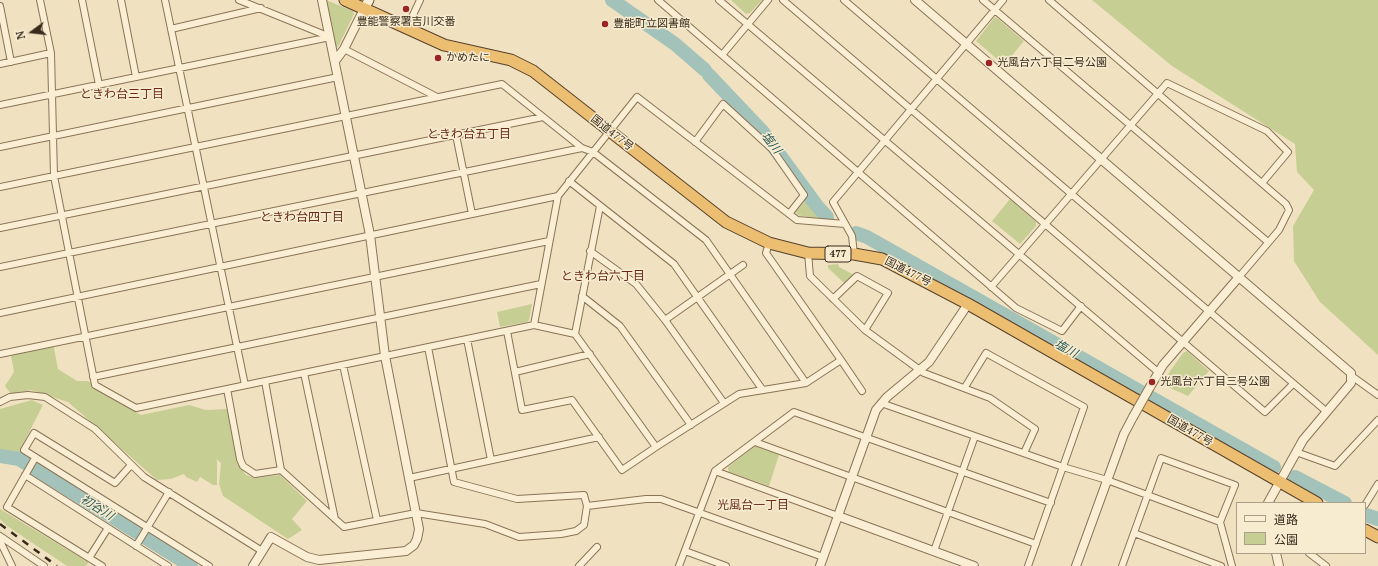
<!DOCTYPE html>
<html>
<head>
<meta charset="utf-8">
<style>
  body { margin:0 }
  #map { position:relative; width:1378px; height:566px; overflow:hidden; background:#f0e2c0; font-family:"PT Serif","Noto Sans JP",serif }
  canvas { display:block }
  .legend { position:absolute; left:1236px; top:502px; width:130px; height:52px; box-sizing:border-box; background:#f7ecd0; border:1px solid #ab9f88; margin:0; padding:5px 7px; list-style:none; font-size:12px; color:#392b1c }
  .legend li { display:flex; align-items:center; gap:8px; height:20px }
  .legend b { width:20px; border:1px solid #ab9f88 }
  .north { position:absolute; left:12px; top:12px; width:40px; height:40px; -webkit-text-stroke:3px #f7ecd0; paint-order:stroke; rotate:255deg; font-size:11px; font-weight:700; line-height:16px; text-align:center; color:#392b1c }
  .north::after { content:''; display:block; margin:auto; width:14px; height:18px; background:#392b1c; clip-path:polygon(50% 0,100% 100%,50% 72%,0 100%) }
</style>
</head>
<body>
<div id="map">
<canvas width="1378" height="566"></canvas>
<ul class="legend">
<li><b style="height:5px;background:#faefd4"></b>道路</li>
<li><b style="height:11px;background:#c7ce94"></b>公園</li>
</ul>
<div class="north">N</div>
</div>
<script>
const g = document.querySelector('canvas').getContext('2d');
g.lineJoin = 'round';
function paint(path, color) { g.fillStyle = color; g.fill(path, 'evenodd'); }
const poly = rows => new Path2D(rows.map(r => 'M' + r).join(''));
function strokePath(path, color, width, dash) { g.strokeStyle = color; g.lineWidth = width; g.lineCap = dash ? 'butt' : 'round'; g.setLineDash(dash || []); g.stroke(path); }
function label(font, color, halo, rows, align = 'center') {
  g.font = font + ' "PT Serif","Noto Sans JP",serif'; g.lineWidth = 3; g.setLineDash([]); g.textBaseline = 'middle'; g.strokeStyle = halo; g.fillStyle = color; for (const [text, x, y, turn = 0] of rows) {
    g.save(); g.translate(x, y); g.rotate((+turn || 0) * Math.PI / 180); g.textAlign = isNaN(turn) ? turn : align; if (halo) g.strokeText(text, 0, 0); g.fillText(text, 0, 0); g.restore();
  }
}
paint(poly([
  [326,0,353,11,354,14,338,47,333,45,324,3],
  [731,0,762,0,750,13,746,14],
  [1092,0,1378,0,1378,355,1320,302,1294,261,1293,226,1314,190,1297,172,1295,144,1172,66],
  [996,17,1024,41,1004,65,976,41,994,18],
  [809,195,825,217,825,220,797,215,796,212],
  [1010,199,1036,222,1036,226,1020,244,992,221],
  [838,264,839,267,854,275,845,284,828,268,828,265],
  [532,304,529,320,527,322,500,327,497,312],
  [53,343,58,369,77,381,88,381,141,415,189,405,206,410,227,409,237,462,246,475,255,478,280,475,307,501,292,519,302,530,288,539,223,496,219,484,221,463,216,459,217,461,217,485,213,485,200,477,197,482,186,477,184,474,171,479,157,480,68,402,31,390,11,394,5,386,14,372,11,356],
  [1187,351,1209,371,1188,396,1161,384,1183,353],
  [32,400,43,405,21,448,26,457,17,464,6,458,0,458,0,409],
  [755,446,779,455,769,486,729,472,728,469,728,467],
  [0,509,88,562,88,563,86,566,67,566,7,526,0,519]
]), '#c7ce94');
strokePath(poly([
  [612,0,675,44,705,70],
  [709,75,762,131,817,206,827,217],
  [856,233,867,237,1274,467],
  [0,456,19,459,191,566],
  [1295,477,1345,503],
  [1366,515,1378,519]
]), '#a3c2b9', 14);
const minor = poly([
  [40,0,51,53,54,176,95,385,136,408,534,325,575,334,656,447,739,394,806,383,841,360,766,253,769,243],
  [82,0,99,85],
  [121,0,136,77],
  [165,0,245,385],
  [239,0,330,37],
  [658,0,1016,308,1062,331,1081,306],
  [719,0,1158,372],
  [783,0,1265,412,1293,384],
  [844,0,1327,412],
  [983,0,1268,242],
  [1049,0,1286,204,1289,210,1279,230,1239,277],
  [0,6,11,62],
  [407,28,420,0],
  [171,29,261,8],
  [344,49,437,97],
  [722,55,768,0],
  [0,64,51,53],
  [0,105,330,37],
  [456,135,472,214],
  [695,142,723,104,772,149,804,195,789,214],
  [0,147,338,77],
  [569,181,674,264,762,389],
  [0,187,502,84,582,148,593,152,706,240,806,383],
  [0,228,543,117],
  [590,251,636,284,665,320],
  [808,253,810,276,865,330,924,373,990,398,1035,429,1024,453],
  [854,254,852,236,833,202,1003,0],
  [0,267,582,148],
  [991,287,1167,83,1267,131,1288,152,1262,183],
  [582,296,620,326,691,425],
  [833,299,857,276,888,293,865,330],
  [0,313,558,196],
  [534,325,558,196,637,97,797,220,845,224],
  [507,331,522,410,572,400,622,470,656,447],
  [575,334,600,206],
  [467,339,491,460],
  [428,347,454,482,517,499,584,495,587,506,646,499,661,499,823,557],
  [0,354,549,241],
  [841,360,862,391],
  [343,365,377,520],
  [515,372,590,354],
  [304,373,335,519],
  [93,377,541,284],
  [1353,377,1378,395],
  [265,381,281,470],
  [965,387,986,353,1084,407,1028,566],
  [227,389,240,459,243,466,255,474,281,470,344,527,416,513,485,524,519,537,561,534,576,531,584,525,587,506],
  [0,402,10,397,28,395,45,397,95,429,144,477,262,551],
  [724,403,665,320,743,265],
  [881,403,1063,467,1107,480,1220,522],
  [755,442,1036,544],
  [1296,452,1335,466,1378,420],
  [35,458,7,507,102,566],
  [131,465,115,483,34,433,24,450,209,566],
  [715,471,838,516],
  [25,475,168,566],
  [409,478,599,437],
  [1365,505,1378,484],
  [1134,533,1221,566],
  [0,536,44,566],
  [0,541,12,566],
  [136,546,169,492],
  [685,551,726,566],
  [934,551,975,436],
  [1309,553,1326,566],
  [89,558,108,528],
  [579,566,597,547],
  [679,566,715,471,794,412,1051,503],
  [1122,566,1161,458,1235,485,1220,522,1232,566]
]);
const tertiary = poly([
  [915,0,1351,373,1351,383,1303,440,1268,503],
  [335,61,344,49,364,9],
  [1150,387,1163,365,1239,277],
  [838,516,974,566],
  [1276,553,1279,566],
  [253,566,271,537,307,557,319,560,406,551,414,545,417,539,419,529,385,356,370,235,322,0],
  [820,566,876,410,887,397,929,362,968,304],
  [1076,566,1124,434,1133,417]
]);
const secondary = poly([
  [364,9,369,0]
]);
const trunk = poly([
  [345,0,444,45,511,60,533,71,726,222,769,243,808,253,854,254,882,259,968,304,1317,503],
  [1365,530,1378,537]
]);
strokePath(minor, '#8a7357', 8);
strokePath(tertiary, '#8a7357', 10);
strokePath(secondary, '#6c543a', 11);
strokePath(trunk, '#57412c', 13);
strokePath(minor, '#faefd4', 6);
strokePath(tertiary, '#faefd4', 8);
strokePath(secondary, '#faefd4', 9);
strokePath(trunk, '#ecbe71', 11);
strokePath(poly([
  [0,524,57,566]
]), '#392b1c', 2.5, [7, 7]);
const tertiaryBridge = poly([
  [1133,417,1150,387]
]);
strokePath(tertiaryBridge, '#8a7357', 10, []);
strokePath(tertiaryBridge, '#faefd4', 8);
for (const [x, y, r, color] of [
  [406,9,4,"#9c2524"],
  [605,24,4,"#9c2524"],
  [438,58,4,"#9c2524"],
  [989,63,4,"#9c2524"],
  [1152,382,4,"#9c2524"]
]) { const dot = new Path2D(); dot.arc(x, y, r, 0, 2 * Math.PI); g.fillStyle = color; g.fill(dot); strokePath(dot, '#f7ecd0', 1.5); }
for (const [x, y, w] of [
  [838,254,26]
]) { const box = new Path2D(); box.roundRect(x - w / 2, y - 8, w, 16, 3); g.fillStyle = '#f7ecd0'; g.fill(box); strokePath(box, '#392b1c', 1); }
label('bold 10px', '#392b1c', null, [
  ["477",838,254]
]);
label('11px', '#392b1c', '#f7ecd0', [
  ["豊能警察署吉川交番",406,22,"center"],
  ["豊能町立図書館",613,24],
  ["かめたに",446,58],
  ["光風台六丁目二号公園",997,63],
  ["光風台六丁目三号公園",1160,382]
], 'left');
label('11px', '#392b1c', '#f7ecd0', [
  ["国道477号",612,133,38],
  ["国道477号",908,272,27],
  ["国道477号",1190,431,30]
]);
label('12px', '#682b1a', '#f7ecd0', [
  ["ときわ台三丁目",122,95],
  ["ときわ台五丁目",469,135],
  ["ときわ台四丁目",302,218],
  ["ときわ台六丁目",603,277],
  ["光風台一丁目",753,506]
]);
label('italic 12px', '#2b5957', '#f7ecd0', [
  ["塩川",771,143,52],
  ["塩川",1066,349,29],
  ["初谷川",97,508,32]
]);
</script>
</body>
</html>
